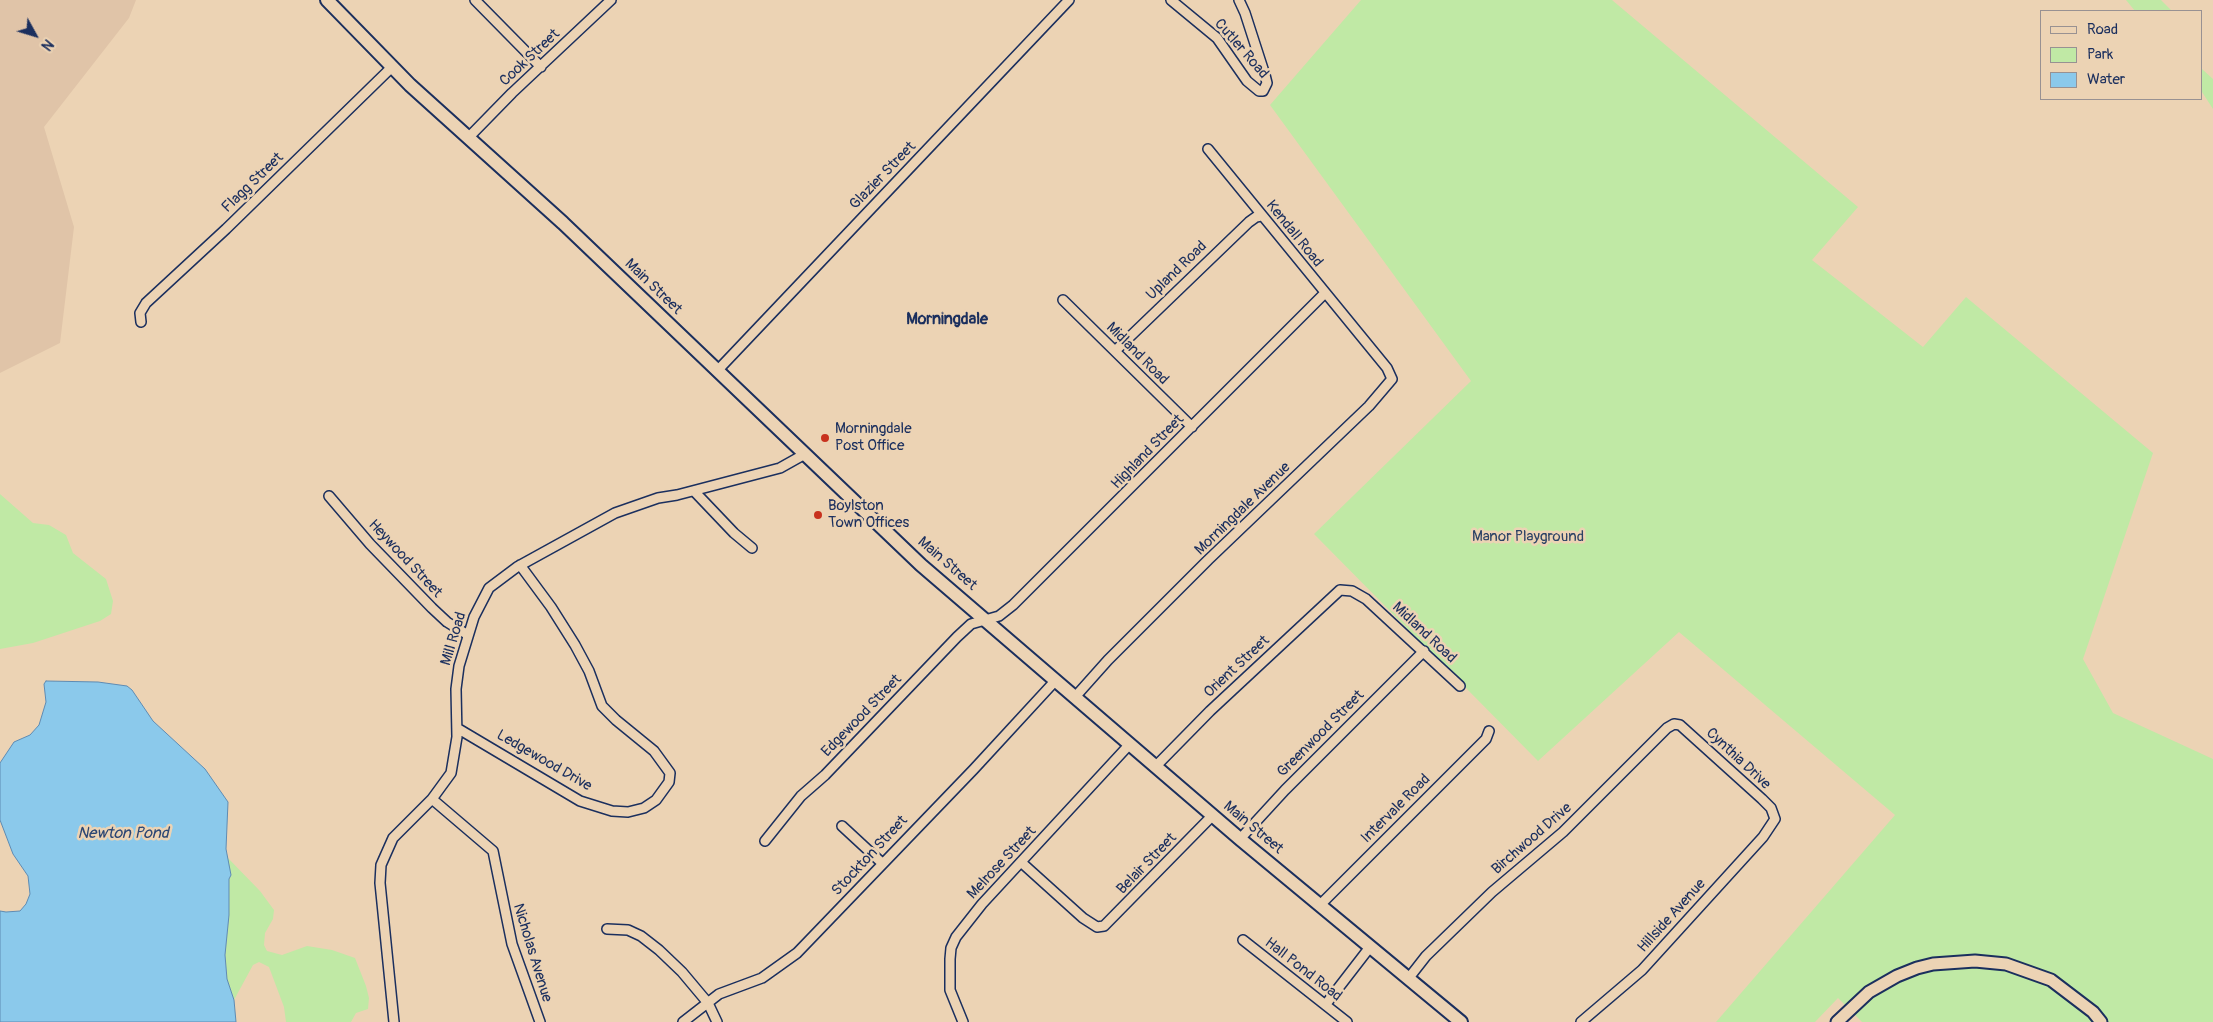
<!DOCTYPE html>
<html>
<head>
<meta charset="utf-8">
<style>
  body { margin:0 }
  #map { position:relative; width:2213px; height:1022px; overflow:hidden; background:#ecd3b4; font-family:Pangolin,sans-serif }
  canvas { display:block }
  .legend { position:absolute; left:2040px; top:10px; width:162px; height:90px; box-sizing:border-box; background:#ecd3b4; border:1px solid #989192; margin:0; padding:6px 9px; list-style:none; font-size:15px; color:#1b2f5e }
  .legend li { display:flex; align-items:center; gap:10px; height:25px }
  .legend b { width:25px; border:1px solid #989192 }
  .north { position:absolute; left:10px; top:10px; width:50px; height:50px; -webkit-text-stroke:4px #ecd3b4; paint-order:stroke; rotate:129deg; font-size:14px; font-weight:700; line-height:20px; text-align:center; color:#1b2f5e }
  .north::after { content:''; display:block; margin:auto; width:18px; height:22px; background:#1b2f5e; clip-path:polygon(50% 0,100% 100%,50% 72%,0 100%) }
</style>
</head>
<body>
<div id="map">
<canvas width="2213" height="1022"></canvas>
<ul class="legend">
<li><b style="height:6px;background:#ecd3b4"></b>Road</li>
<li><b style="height:14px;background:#c0e9a5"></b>Park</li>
<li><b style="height:14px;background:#8bc9eb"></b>Water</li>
</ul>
<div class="north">N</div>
</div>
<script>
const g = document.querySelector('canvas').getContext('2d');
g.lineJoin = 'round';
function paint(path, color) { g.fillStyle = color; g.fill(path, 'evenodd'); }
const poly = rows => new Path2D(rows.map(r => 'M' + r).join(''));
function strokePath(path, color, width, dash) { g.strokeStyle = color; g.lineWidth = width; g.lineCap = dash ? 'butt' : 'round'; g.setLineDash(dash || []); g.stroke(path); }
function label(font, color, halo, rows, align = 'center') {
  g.font = font + ' Pangolin,sans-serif'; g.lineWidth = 5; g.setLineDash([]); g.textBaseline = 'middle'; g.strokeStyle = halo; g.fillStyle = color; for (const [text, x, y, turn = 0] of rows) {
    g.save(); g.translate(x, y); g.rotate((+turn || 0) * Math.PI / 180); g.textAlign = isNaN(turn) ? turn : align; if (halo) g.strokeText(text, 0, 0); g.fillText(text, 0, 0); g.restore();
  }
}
paint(poly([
  [0,0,136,0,129,18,44,127,74,227,60,343,0,373]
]), '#e0c4a8');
paint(poly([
  [1361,0,1612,0,1858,207,1812,260,1923,347,1966,297,2153,453,2083,659,2113,713,2213,759,2213,1022,1862,1022,1838,998,1815,1022,1716,1022,1895,815,1679,632,1538,761,1314,534,1471,381,1270,105],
  [2126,0,2161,0,2172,11,2135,11],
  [2202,69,2213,79,2213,109,2202,92],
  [0,494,33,523,49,525,66,535,73,553,106,579,113,601,111,614,100,621,33,643,0,649],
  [227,857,260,891,274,910,273,919,265,933,264,945,267,951,282,955,307,946,332,950,355,958,366,986,369,998,368,1009,356,1013,351,1022,286,1022,284,1007,269,967,259,962,253,965,234,1000,227,979,225,955,229,916,229,879,231,875]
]), '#c0e9a5');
const water = poly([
  [46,681,98,682,127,686,132,690,153,721,205,769,228,802,226,849,231,875,229,879,229,915,225,955,227,979,234,1000,236,1022,0,1022,0,911,6,912,20,911,26,904,30,894,28,876,13,854,0,820,0,763,14,742,30,735,39,725,46,702,44,684,46,681]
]);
paint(water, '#8bc9eb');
strokePath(water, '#5e8bb3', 1);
const minor = poly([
  [475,0,541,67],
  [1171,0,1217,38,1247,81,1259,91,1263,91,1267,83,1265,75,1245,13,1239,0],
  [468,138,512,93,611,0],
  [1063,300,1192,427],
  [141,322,140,313,146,303,226,229,392,67],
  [1115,351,1249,222,1256,217,1261,216],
  [717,371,1069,0],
  [694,491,734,533,752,548],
  [329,496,370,544,432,608,447,622,468,635],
  [1075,697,1108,660,1208,560,1369,406,1392,379,1387,368,1208,149],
  [457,728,580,801,612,811,628,812,644,808,656,800,669,782,670,773,654,751,616,720,602,706,589,671,575,645,551,607,520,565],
  [1155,767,1210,711,1340,590,1352,591,1366,599,1460,686],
  [432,799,493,851,512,944,540,1022],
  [842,826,882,863],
  [1240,839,1285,790,1424,651],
  [765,841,801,796,825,775,957,637,971,624,999,616,1013,605,1324,294],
  [1022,863,1083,918,1097,927,1104,926,1213,815],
  [1320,905,1486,739,1489,731],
  [607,929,628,930,641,936,659,950,682,972,708,1003,717,1022],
  [1243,940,1347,1022],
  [1408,979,1426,956,1492,892,1563,832,1667,728,1674,724,1680,725,1762,799,1771,808,1775,819,1763,837,1642,970,1581,1022],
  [1326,1004,1370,947],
  [394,1022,380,883,381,865,393,838,432,799,451,773,457,737,456,689,459,666,474,617,489,588,517,567,615,513,658,498,677,495,780,468,805,454],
  [683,1022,719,994,762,978,797,953,974,769,1056,680],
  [963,1022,950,990,950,959,951,948,956,937,982,904,1129,745]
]);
const tertiary = poly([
  [1837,1022,1869,992,1897,976,1917,968,1933,964,1975,961,2006,964,2051,980,2093,1012,2101,1022]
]);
const secondary = poly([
  [327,0,410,85,563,223,921,565,1240,839,1461,1022]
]);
strokePath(minor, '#1b2f5e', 12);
strokePath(tertiary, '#1b2f5e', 15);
strokePath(secondary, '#1b2f5e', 16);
strokePath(minor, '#ecd3b4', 9);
strokePath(tertiary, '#ecd3b4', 11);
strokePath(secondary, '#ecd3b4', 12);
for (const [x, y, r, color] of [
  [825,438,5,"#c8321e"],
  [818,515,5,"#c8321e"]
]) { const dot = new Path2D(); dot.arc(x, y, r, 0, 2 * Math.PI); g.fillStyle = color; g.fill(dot); strokePath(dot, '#ecd3b4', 2); }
label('15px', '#1b2f5e', '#ecd3b4', [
  ["Cutler Road",1241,49,49],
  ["Cook Street",530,58,-43],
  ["Glazier Street",883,176,-46],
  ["Flagg Street",253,183,-44],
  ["Kendall Road",1294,234,51],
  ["Upland Road",1177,271,-44],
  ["Main Street",653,287,44],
  ["Midland Road",1137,354,45],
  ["Highland Street",1148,452,-46],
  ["Morningdale Avenue",1243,509,-44],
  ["Heywood Street",405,559,47],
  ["Main Street",947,564,41],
  ["Midland Road",1424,633,43],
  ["Mill Road",454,639,-73],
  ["Orient Street",1237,667,-43],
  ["Edgewood Street",862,716,-46],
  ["Greenwood Street",1321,734,-45],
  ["Cynthia Drive",1738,759,43],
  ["Ledgewood Drive",544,761,30],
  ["Intervale Road",1396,809,-45],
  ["Main Street",1253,828,40],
  ["Birchwood Drive",1532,839,-41],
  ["Stockton Street",870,856,-47],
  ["Melrose Street",1002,863,-47],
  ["Belair Street",1147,864,-46],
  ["Hillside Avenue",1672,916,-48],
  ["Nicholas Avenue",532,953,73],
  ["Hall Pond Road",1303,970,38]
]);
label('15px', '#1b2f5e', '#ecd3b4', [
  ["Morningdale",835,429],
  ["Post Office",835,446],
  ["Boylston",828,506],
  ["Town Offices",828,523]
], 'left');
label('15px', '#2c4265', '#ecd3b4', [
  ["Manor Playground",1528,537]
]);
label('bold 16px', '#1b2f5e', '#ecd3b4', [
  ["Morningdale",947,320]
]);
label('italic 16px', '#2c4673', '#ecd3b4', [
  ["Newton Pond",123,834]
]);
</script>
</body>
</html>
